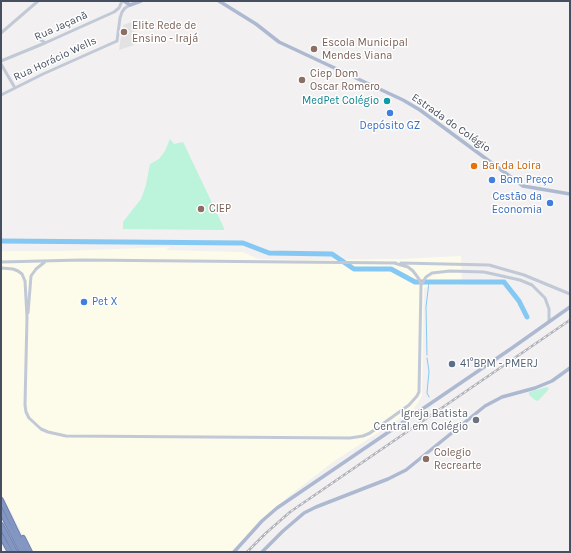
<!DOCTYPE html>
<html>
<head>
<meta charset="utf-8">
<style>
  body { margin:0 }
  #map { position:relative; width:571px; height:553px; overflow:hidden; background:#f2f0f0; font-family:Karla,sans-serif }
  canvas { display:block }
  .frame { position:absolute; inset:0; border:2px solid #464f5f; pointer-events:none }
</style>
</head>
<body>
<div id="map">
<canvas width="571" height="553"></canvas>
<div class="frame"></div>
</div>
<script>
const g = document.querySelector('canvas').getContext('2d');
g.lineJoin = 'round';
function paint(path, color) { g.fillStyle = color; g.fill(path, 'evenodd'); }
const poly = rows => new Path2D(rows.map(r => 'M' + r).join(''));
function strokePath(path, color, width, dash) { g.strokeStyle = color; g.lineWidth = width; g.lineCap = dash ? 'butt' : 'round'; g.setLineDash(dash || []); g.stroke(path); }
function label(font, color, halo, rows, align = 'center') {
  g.font = font + ' Karla,sans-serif'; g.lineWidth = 3; g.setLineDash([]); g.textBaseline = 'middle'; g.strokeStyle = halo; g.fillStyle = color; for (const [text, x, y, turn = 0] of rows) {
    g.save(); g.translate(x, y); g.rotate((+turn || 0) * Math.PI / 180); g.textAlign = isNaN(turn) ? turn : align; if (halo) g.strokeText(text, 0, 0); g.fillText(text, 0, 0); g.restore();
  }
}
paint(poly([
  [170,247,166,250,243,252,258,259,299,260,401,259,461,256,462,285,431,285,424,288,422,396,413,410,333,462,289,496,230,552,32,552,1,493,1,251,61,251]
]), '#fdfbe9');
paint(poly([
  [137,20,140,30,124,34,122,29,123,25],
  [132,32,134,45,119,50,121,36]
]), '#e4e1e2');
paint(poly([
  [170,139,174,144,183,142,224,228,224,230,123,229,123,222,141,199,146,185,150,164,159,159,165,151],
  [547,387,549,389,538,401,535,400,529,395,529,392]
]), '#bbf3db');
strokePath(poly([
  [427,355,426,307,429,282],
  [427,358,429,371,427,393,429,397]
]), '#85c8f3', 1);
strokePath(poly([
  [1,241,243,243,269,253,332,254,354,269,391,269,415,282,504,282,519,301,527,317]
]), '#85c8f3', 5);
const highway = poly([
  [1,500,26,552],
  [1,511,22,552],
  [1,525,15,552],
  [1,536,10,552],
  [23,538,30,552]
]);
strokePath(highway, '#6f81ae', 6);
strokePath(poly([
  [1,33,38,1],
  [38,33,40,39,45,43],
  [1,61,45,43,114,12,119,8,122,1],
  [1,64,15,88],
  [1,95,43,74,117,41,120,18,122,12,125,8,130,5],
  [1,262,81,260,396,263],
  [401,263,489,265,524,275,570,294],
  [1,268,13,269,18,271,22,274,25,281,27,317,25,405,26,412,29,418,41,429,48,432,66,436,350,438,363,436,370,433,409,405,417,396,419,392,421,285,419,279,413,271,408,267,394,263],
  [421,285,426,277,432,273,450,271,484,272,520,280,532,285,545,298,549,309,549,321],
  [28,313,31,276,36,269,46,261]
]), '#c2c9d6', 3);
strokePath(poly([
  [124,1,130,5,141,1],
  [219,1,256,24,279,42,403,100,420,110,523,186,570,194],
  [234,552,262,521,277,508,512,348,570,307],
  [262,552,283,531,304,513,316,507,388,479,406,470,485,406,502,397,535,388,552,381,570,368]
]), '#adb9d1', 3.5);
strokePath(highway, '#8497c2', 4);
const rail = poly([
  [247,552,266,533,290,512,570,320]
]);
strokePath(rail, '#b1b3bb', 2.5);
strokePath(rail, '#fff', 1, [3]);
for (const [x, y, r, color] of [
  [124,32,4,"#8d6e63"],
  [314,49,4,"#8d6e63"],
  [302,80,4,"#8d6e63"],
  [387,101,4,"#0f9aa8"],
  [390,113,4,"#3f7fe0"],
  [474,166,4,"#e8710a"],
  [492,180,4,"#3f7fe0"],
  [550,203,4,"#3f7fe0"],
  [201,209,4,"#8d6e63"],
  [84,302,4,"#3f7fe0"],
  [452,364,4,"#5c6f8a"],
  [476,420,4,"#6b7280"],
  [426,459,4,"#8d6e63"]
]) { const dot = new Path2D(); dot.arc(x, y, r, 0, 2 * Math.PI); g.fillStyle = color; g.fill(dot); strokePath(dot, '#fff', 1.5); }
label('11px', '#464f5f', '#fff', [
  ["Rua Jaçanã",61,26,-24],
  ["Rua Horácio Wells",55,59,-25],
  ["Estrada do Colégio",451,123,35]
]);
label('11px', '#785e54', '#fff', [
  ["Elite Rede de",132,26],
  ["Ensino - Irajá",132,39],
  ["Escola Municipal",322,43],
  ["Mendes Viana",322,56],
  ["Ciep Dom",310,74],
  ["Oscar Romero",310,87],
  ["CIEP",209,209],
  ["Colegio",434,453],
  ["Recrearte",434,466]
], 'left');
label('11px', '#0d838f', '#fff', [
  ["MedPet Colégio",379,101]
], 'right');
label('11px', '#366cbe', '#fff', [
  ["Depósito GZ",390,126,"center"],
  ["Bom Preço",500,180],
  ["Cestão da",542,197,"right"],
  ["Economia",542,210,"right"],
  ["Pet X",92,302]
], 'left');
label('11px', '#c56008', '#fff', [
  ["Bar da Loira",482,166]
], 'left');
label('11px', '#4e5e75', '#fff', [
  ["41°BPM - PMERJ",460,364]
], 'left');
label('11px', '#5b616d', '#fff', [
  ["Igreja Batista",468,414],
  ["Central em Colégio",468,427]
], 'right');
</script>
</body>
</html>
